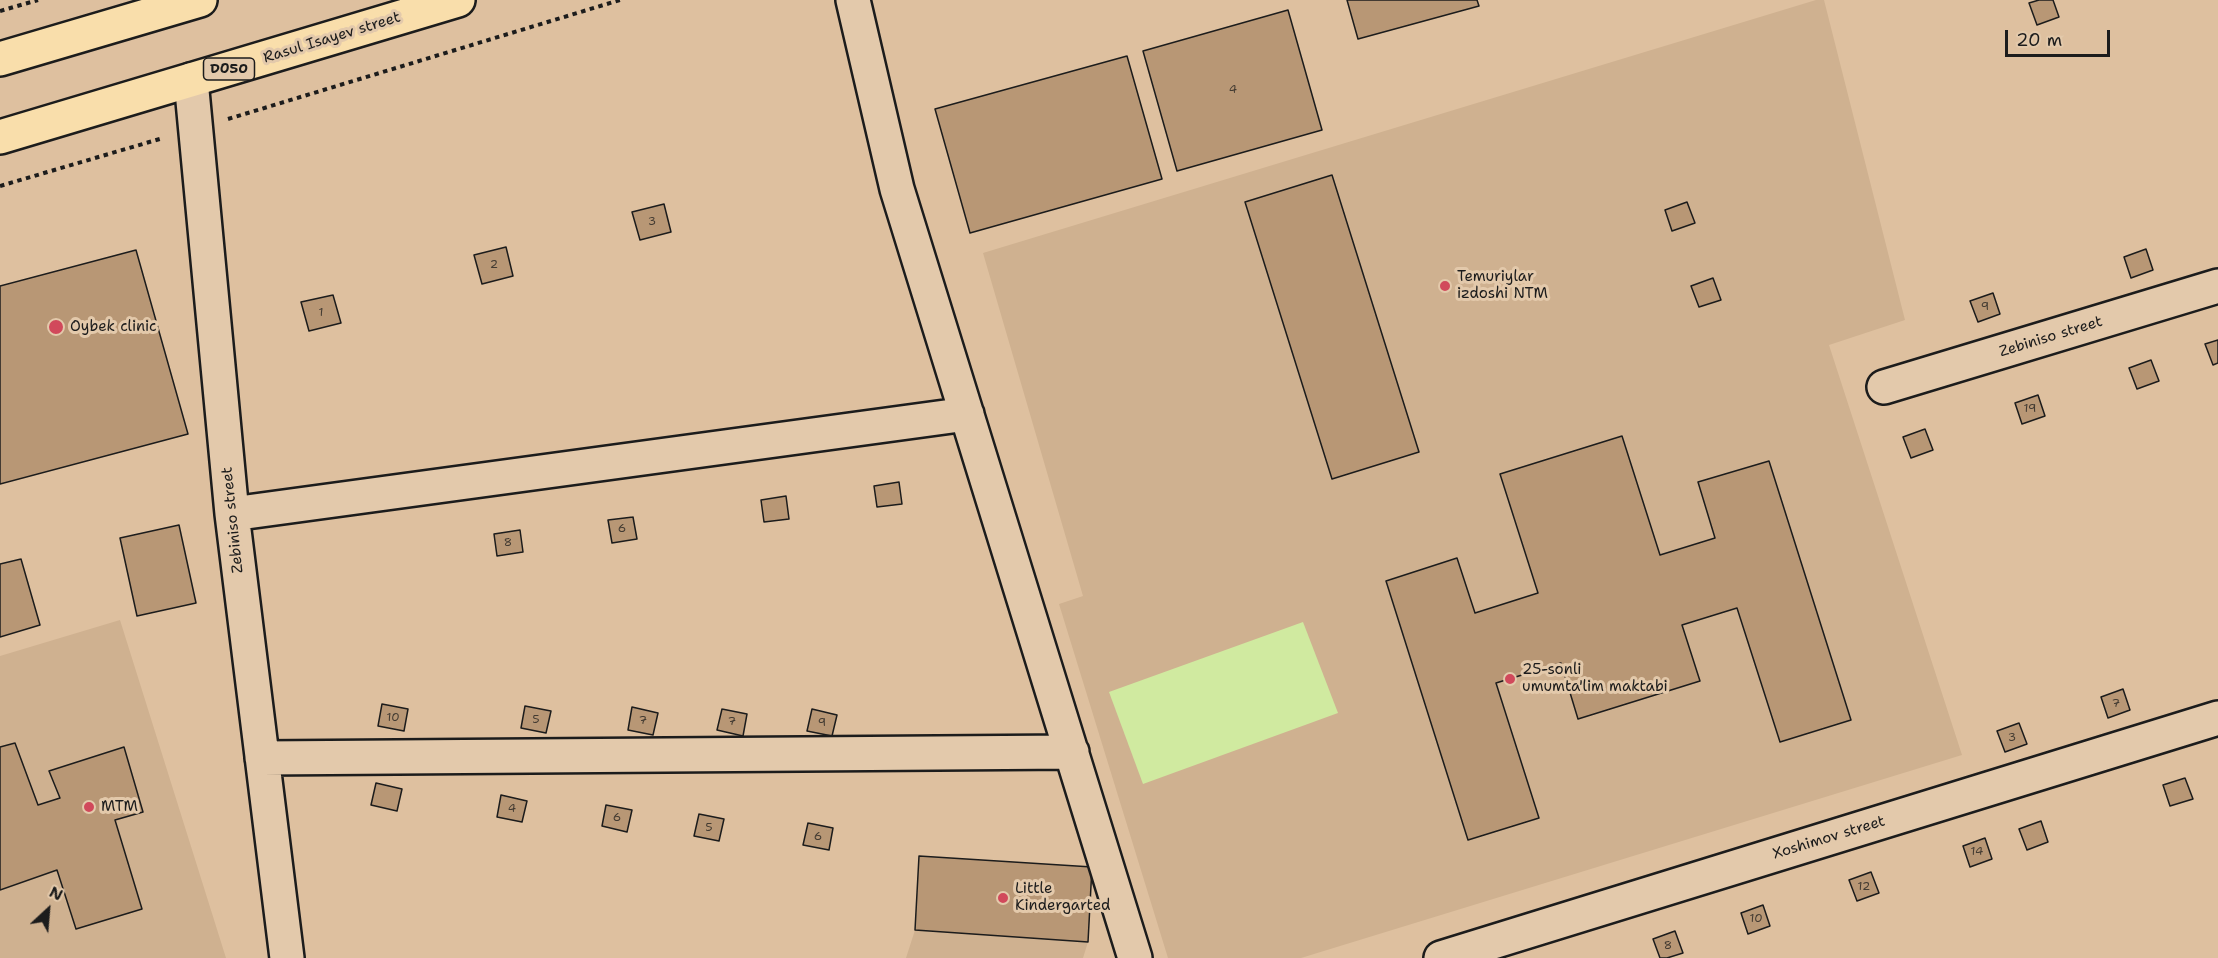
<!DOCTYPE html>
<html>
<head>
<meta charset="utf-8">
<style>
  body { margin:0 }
  #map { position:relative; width:2218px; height:958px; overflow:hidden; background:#dec09f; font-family:"Shantell Sans",sans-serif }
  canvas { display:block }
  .north { position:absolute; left:18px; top:880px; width:60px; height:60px; -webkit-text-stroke:4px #e3c9ab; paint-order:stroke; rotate:26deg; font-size:16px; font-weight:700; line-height:24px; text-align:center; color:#1c1c1c }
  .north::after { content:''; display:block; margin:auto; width:21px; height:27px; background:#1c1c1c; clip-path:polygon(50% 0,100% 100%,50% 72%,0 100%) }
  .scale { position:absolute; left:2005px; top:30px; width:105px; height:27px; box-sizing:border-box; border:3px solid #1c1c1c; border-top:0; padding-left:8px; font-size:18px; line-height:21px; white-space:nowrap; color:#1c1c1c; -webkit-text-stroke:4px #e3c9ab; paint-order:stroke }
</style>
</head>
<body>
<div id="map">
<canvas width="2218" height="958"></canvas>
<div class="north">N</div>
<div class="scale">20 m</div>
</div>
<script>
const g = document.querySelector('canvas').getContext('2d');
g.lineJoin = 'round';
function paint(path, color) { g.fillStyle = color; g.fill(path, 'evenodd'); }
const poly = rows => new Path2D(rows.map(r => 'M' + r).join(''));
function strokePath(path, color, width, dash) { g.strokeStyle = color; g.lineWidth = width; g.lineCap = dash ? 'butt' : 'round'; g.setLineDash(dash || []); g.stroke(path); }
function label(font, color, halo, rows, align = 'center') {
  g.font = font + ' "Shantell Sans",sans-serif'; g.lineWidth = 6; g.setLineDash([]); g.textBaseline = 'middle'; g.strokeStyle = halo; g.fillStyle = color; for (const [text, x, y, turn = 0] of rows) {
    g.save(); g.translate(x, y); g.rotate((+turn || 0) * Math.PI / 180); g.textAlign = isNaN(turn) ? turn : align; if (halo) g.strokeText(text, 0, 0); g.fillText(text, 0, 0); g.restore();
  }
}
paint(poly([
  [1816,0,1824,0,1905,320,1829,345,1962,755,1301,958,1168,958,1059,604,1083,596,983,253],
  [120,620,226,958,0,958,0,656],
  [919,856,1092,867,1088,942,1083,958,906,958,915,930]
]), '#cfb190');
paint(poly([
  [1303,622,1338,713,1143,784,1109,692]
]), '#d0eaa0');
const building = poly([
  [1347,0,1477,0,1479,6,1358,39,1347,0],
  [2039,0,2053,0,2059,17,2037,25,2029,3,2039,0],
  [1288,10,1322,130,1177,171,1143,51,1288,10],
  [1127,56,1162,179,970,233,935,109,1127,56],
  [1332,175,1419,452,1332,479,1245,202,1332,175],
  [1687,202,1695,223,1672,231,1665,210,1687,202],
  [664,204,671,232,640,240,632,212,664,204],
  [506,247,513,276,482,284,474,255,506,247],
  [2146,249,2153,270,2131,278,2124,257,2146,249],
  [136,250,188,434,0,484,0,286,136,250],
  [1713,278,1721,300,1699,307,1691,286,1713,278],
  [1993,293,2000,314,1978,322,1970,301,1993,293],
  [333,295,341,323,309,331,301,302,333,295],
  [2218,340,2218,363,2213,365,2205,344,2218,340],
  [2151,360,2159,381,2137,389,2129,368,2151,360],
  [2038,395,2045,416,2022,424,2015,403,2038,395],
  [1925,429,1933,450,1911,458,1903,437,1925,429],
  [1622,436,1660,555,1715,538,1698,482,1769,461,1851,720,1780,742,1737,608,1682,625,1700,681,1578,719,1561,663,1496,683,1539,818,1468,840,1386,581,1457,558,1475,613,1538,593,1500,474,1622,436],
  [899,482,902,504,877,507,874,486,899,482],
  [786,496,789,519,764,522,761,500,786,496],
  [633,517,637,539,612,543,608,520,633,517],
  [179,525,196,603,137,616,120,538,179,525],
  [520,530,523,552,497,556,494,534,520,530],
  [21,559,40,625,0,637,0,564,21,559],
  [2123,689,2130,710,2108,718,2101,697,2123,689],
  [382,704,408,709,404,731,378,726,382,704],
  [525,706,551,711,546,733,521,728,525,706],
  [632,707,658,713,653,735,628,730,632,707],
  [722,709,747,714,743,736,717,730,722,709],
  [812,709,837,715,832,736,807,731,812,709],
  [2019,723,2027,744,2005,752,1997,731,2019,723],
  [15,743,38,805,60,798,49,771,124,747,143,812,115,820,142,909,76,929,57,870,0,890,0,747,15,743],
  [2185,778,2193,799,2170,806,2163,785,2185,778],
  [376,783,402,789,397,811,371,805,376,783],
  [501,795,527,801,522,822,497,817,501,795],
  [606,805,632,810,627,832,602,826,606,805],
  [699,814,724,819,719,841,694,836,699,814],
  [2041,821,2048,842,2027,850,2019,829,2041,821],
  [808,823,833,828,829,850,803,845,808,823],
  [1985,838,1992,859,1970,867,1963,846,1985,838],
  [919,856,1092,867,1088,942,915,930,919,856],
  [1871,872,1879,893,1857,901,1849,880,1871,872],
  [1763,905,1770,926,1748,934,1741,913,1763,905],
  [1675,931,1683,953,1667,958,1660,958,1653,939,1675,931]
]);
paint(building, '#b89775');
strokePath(building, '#1c1c1c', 1.5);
const minor = poly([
  [853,0,897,189,1135,958],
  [191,80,232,514,287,958],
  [1884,387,2218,286],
  [232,514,967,414],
  [262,758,1072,752],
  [1441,958,2218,718]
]);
const major = poly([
  [0,59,200,0],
  [0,137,458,0]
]);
strokePath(minor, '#1c1c1c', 38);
strokePath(major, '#1c1c1c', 38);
strokePath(poly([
  [0,11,38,0],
  [228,119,620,0],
  [0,186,163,138]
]), '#1c1c1c', 4, [4.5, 4.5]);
strokePath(minor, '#e3c9ab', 33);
strokePath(major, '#f9deab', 33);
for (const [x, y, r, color] of [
  [1445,286,6,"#d1495b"],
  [56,327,8,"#d1495b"],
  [1510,679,6,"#d1495b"],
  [89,807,6,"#d1495b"],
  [1003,898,6,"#d1495b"]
]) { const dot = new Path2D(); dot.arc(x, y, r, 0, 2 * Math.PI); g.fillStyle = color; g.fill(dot); strokePath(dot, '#e3c9ab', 2); }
label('12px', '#433b32', null, [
  ["4",1233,90],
  ["3",652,222],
  ["2",494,265],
  ["9",1985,307],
  ["1",321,313],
  ["19",2030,409],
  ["6",622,529],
  ["8",508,543],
  ["7",2116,704],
  ["10",393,718],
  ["5",536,720],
  ["7",643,721],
  ["7",732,722],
  ["9",822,723],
  ["3",2012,738],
  ["4",512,809],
  ["6",617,818],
  ["5",709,828],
  ["6",818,837],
  ["14",1977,852],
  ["12",1864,887],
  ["10",1756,919],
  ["8",1668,946]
]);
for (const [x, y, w] of [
  [229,69,51]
]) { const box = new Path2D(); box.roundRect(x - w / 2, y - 11, w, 22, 4.5); g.fillStyle = '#e3c9ab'; g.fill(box); strokePath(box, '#1c1c1c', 1.5); }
label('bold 14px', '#1c1c1c', null, [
  ["D050",229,69]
]);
label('15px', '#1c1c1c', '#e3c9ab', [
  ["Rasul Isayev street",332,38,-17],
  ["Zebiniso street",2051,337,-17],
  ["Zebiniso street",233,520,-96],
  ["Xoshimov street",1829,838,-17]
]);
label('15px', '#1c1c1c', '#e3c9ab', [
  ["Temuriylar",1457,277],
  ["izdoshi NTM",1457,294],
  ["Oybek clinic",70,327],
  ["25-sonli",1522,670],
  ["umumta'lim maktabi",1522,687],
  ["MTM",101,807],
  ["Little",1015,889],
  ["Kindergarted",1015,906]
], 'left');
</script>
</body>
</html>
